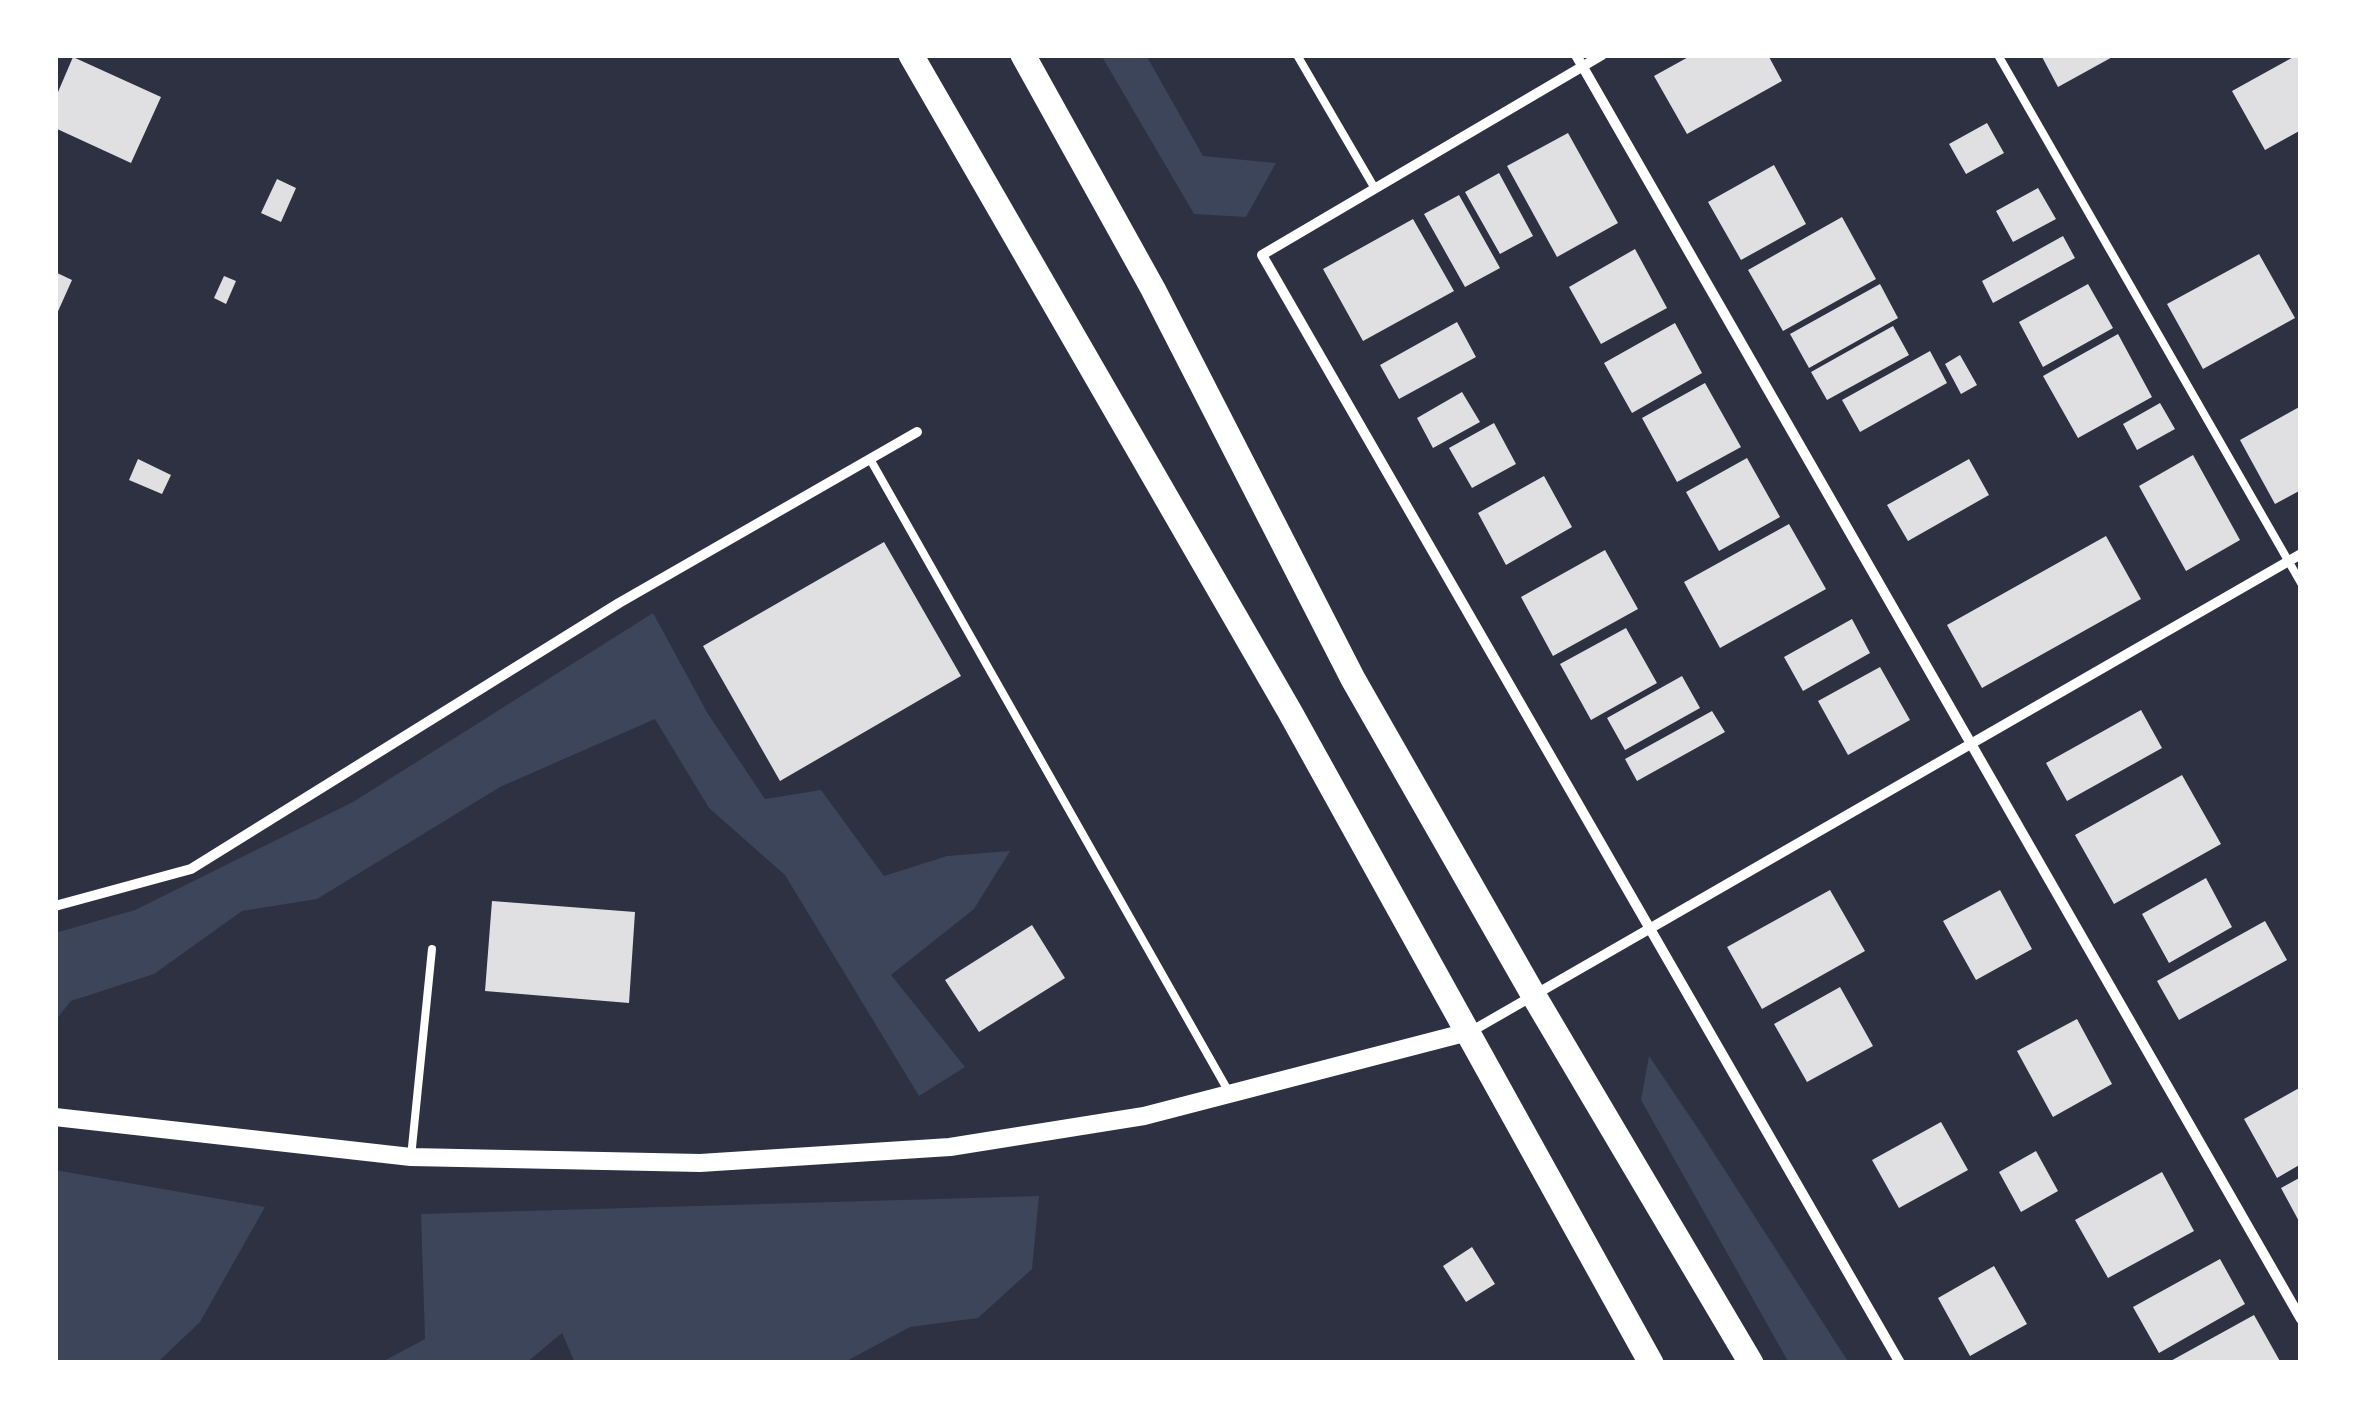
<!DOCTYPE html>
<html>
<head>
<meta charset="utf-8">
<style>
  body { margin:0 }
  #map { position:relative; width:2356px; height:1418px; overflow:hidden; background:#2d3142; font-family:Commissioner,sans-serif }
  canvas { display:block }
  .frame { position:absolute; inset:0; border:58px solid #fff; pointer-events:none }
</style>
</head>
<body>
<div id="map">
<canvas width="2356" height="1418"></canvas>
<div class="frame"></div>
</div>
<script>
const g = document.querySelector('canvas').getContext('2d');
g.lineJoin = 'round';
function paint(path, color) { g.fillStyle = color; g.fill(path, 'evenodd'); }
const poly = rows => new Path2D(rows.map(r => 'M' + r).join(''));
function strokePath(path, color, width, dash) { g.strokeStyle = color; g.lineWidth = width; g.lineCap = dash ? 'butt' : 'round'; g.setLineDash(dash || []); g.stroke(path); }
paint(poly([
  [1101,55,1146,55,1203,156,1276,163,1246,217,1194,214],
  [653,613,708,714,765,799,821,790,884,876,947,856,1010,851,974,909,891,975,965,1067,919,1096,785,875,709,808,655,719,500,787,317,899,242,911,154,974,71,1001,55,1021,55,933,135,910,353,802],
  [1649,1056,1699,1130,1849,1363,1789,1363,1641,1100],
  [55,1170,265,1207,200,1322,157,1363,55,1363],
  [1039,1196,1032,1269,978,1318,910,1327,843,1363,575,1363,562,1333,526,1363,380,1363,425,1339,421,1214]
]), '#3c4559');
paint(poly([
  [1692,55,1768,55,1782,81,1687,134,1654,76],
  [2041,55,2116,55,2058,87],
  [2297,55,2301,55,2301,130,2265,150,2232,91],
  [73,57,161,97,131,163,55,128,55,99],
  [1987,123,2004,153,1966,174,1949,144],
  [1568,133,1618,223,1557,257,1507,166],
  [1774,165,1806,224,1741,260,1708,202],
  [1499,173,1533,236,1500,254,1465,192],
  [277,179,296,188,281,222,261,213],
  [2038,188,2056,219,2013,242,1996,211],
  [1459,195,1500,268,1465,287,1424,214],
  [1842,217,1876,279,1783,331,1748,270],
  [1413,219,1454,291,1363,341,1323,269],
  [2063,236,2075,258,1993,303,1982,281],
  [1635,249,1667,308,1601,344,1569,287],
  [2259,254,2295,318,2203,369,2167,304],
  [55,272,72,280,55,318],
  [224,276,236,281,226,304,214,298],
  [1880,284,1898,318,1809,368,1790,334],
  [2088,284,2113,328,2043,367,2019,322],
  [1457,322,1476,357,1399,399,1380,365],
  [1675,323,1702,373,1632,413,1604,363],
  [1893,326,1909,355,1827,400,1811,372],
  [2118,334,2152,397,2078,438,2043,376],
  [1930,351,1947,383,1860,432,1842,400],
  [1960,355,1977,385,1961,394,1945,364],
  [1705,383,1741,447,1677,482,1642,418],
  [1462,392,1480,422,1433,448,1417,418],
  [2160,403,2175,429,2137,450,2123,424],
  [2301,406,2301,490,2275,504,2240,440],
  [1494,423,1516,464,1472,488,1449,448],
  [2193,455,2240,540,2186,571,2139,486],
  [1747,458,1780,517,1719,551,1686,492],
  [138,459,171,475,162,494,129,480],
  [1969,459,1989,495,1908,541,1887,505],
  [1544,476,1572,527,1506,565,1478,513],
  [1789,524,1826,589,1720,648,1684,582],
  [2106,536,2141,599,1982,688,1947,625],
  [884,542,961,676,780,781,703,646],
  [1605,550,1638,609,1553,656,1521,597],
  [1852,619,1870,653,1803,691,1784,657],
  [1626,628,1657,683,1591,720,1560,664],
  [1880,667,1910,720,1848,755,1818,701],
  [1682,676,1700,708,1625,750,1607,718],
  [2141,710,2162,748,2067,801,2046,763],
  [1712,711,1725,732,1637,781,1625,759],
  [2182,775,2221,844,2114,904,2075,835],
  [2206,878,2232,927,2169,963,2142,914],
  [1830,890,1865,951,1762,1009,1727,947],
  [2000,890,2032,949,1976,980,1943,921],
  [492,901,635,912,629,1003,485,991],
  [2265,921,2287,960,2179,1020,2157,981],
  [1032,925,1065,978,979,1032,945,980],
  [1840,987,1873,1046,1807,1082,1774,1024],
  [2077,1019,2112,1084,2053,1117,2017,1051],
  [2301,1087,2301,1164,2277,1178,2244,1119],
  [1941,1122,1968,1170,1899,1208,1872,1160],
  [2036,1151,2058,1191,2021,1212,1999,1172],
  [2162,1172,2194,1231,2108,1278,2075,1220],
  [2301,1177,2301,1225,2281,1188],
  [1472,1247,1495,1284,1466,1302,1443,1266],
  [2220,1259,2245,1304,2159,1353,2133,1307],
  [1994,1266,2027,1324,1970,1356,1938,1298],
  [2254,1315,2281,1363,2167,1363]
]), '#e0e0e3');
strokePath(poly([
  [1297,55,1374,187],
  [1998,55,2301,583],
  [870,459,1230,1094],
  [411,1157,432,949]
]), '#fff', 8);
strokePath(poly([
  [1576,55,2301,1319],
  [1602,55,1262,255,1900,1363],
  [55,906,191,869,619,603,917,432],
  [1470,1032,2301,554]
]), '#fff', 10);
strokePath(poly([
  [55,1117,411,1157,700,1163,950,1147,1144,1116,1468,1032]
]), '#fff', 18);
strokePath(poly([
  [911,55,1290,712,1651,1363],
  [1023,55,1153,289,1353,679,1534,996,1751,1363]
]), '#fff', 25);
</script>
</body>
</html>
